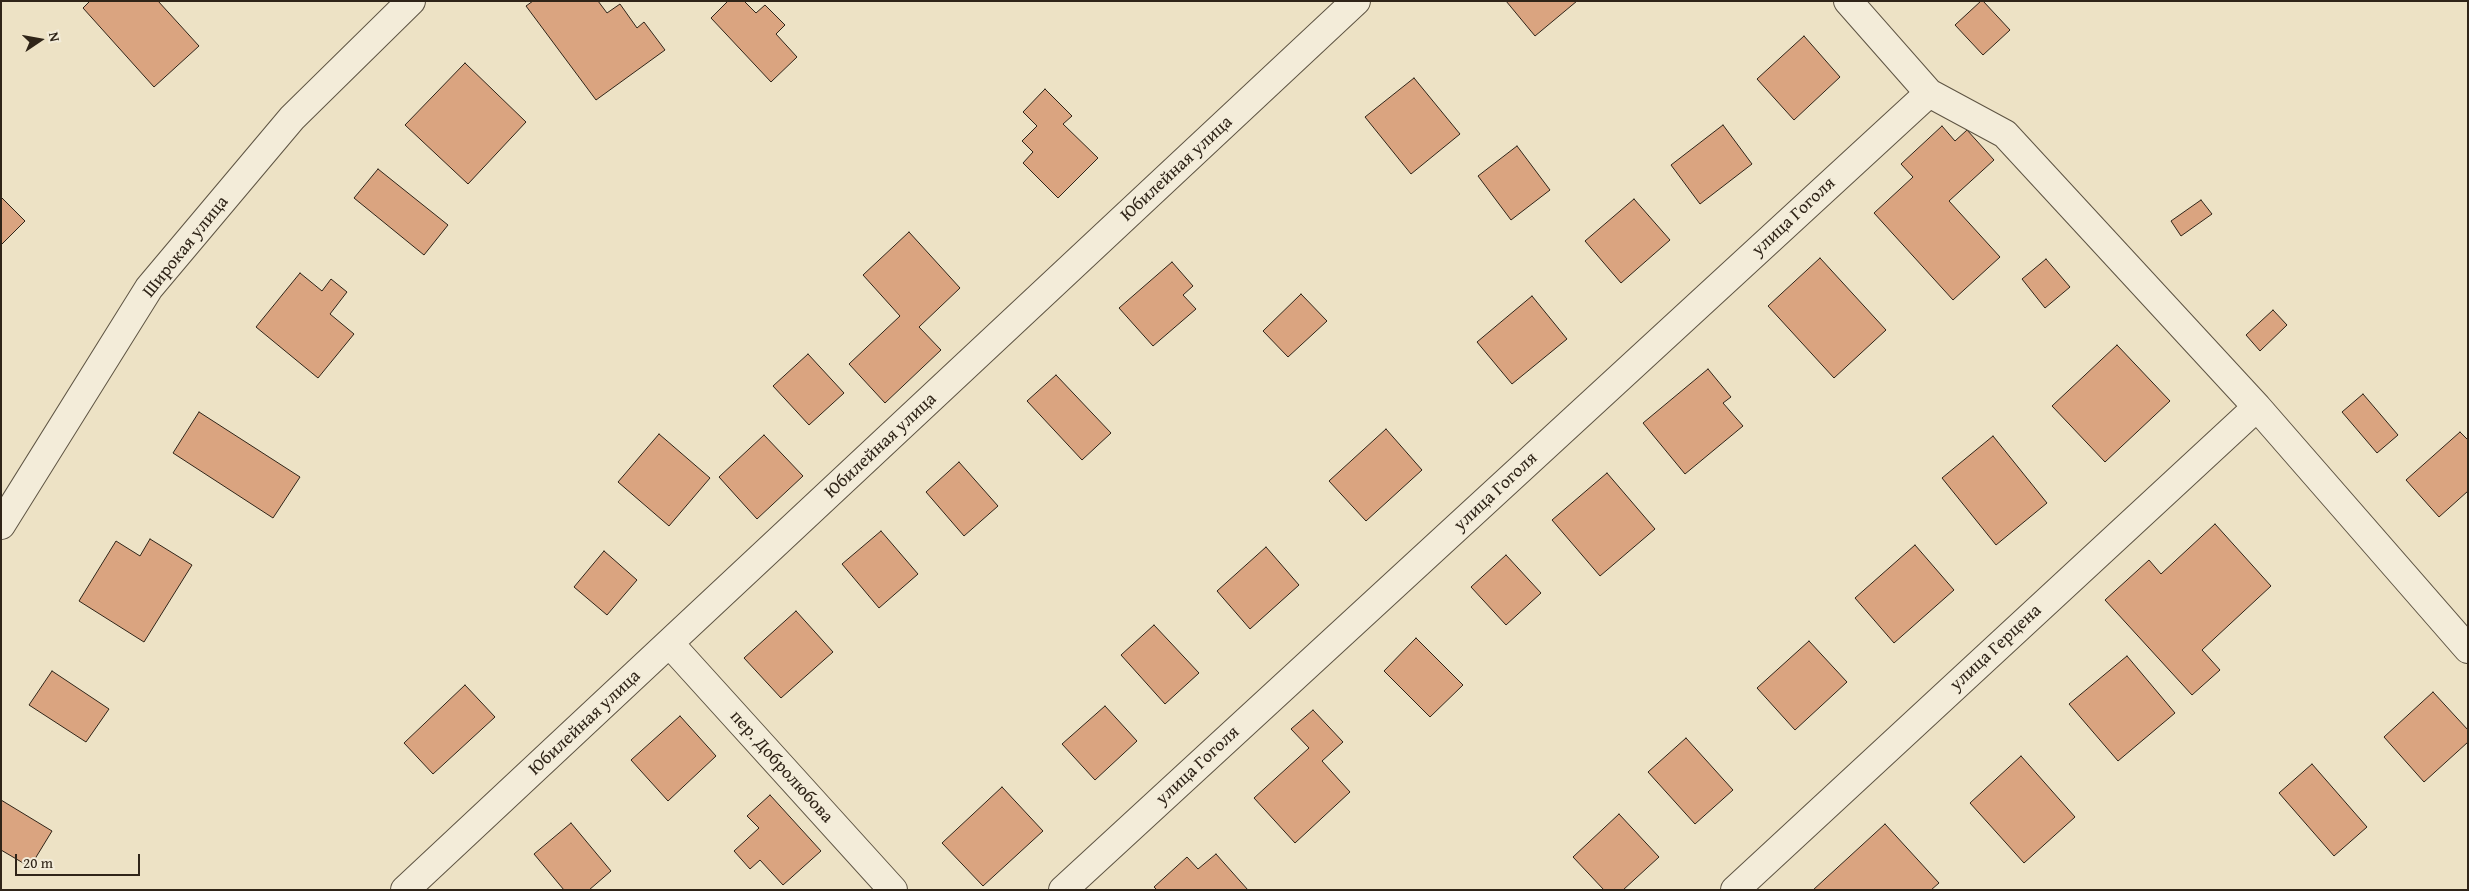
<!DOCTYPE html>
<html>
<head>
<meta charset="utf-8">
<style>
  body { margin:0 }
  #map { position:relative; width:2469px; height:891px; overflow:hidden; background:#ede2c5; font-family:"Gentium Book Plus",serif }
  canvas { display:block }
  .frame { position:absolute; inset:0; border:2px solid #2f2418; pointer-events:none }
  .north { position:absolute; left:15px; top:15px; width:50px; height:50px; -webkit-text-stroke:4px #f3ecd9; paint-order:stroke; rotate:78deg; font-size:14px; font-weight:700; line-height:20px; text-align:center; color:#2f2418 }
  .north::after { content:''; display:block; margin:auto; width:18px; height:22px; background:#2f2418; clip-path:polygon(50% 0,100% 100%,50% 72%,0 100%) }
  .scale { position:absolute; left:15px; top:854px; width:125px; height:22px; box-sizing:border-box; border:2px solid #2f2418; border-top:0; padding-left:6px; font-size:15px; line-height:18px; white-space:nowrap; color:#2f2418; -webkit-text-stroke:4px #f3ecd9; paint-order:stroke }
</style>
</head>
<body>
<div id="map">
<canvas width="2469" height="891"></canvas>
<div class="frame"></div>
<div class="north">N</div>
<div class="scale">20 m</div>
</div>
<script>
const g = document.querySelector('canvas').getContext('2d');
g.lineJoin = 'round';
function paint(path, color) { g.fillStyle = color; g.fill(path, 'evenodd'); }
const poly = rows => new Path2D(rows.map(r => 'M' + r).join(''));
function strokePath(path, color, width, dash) { g.strokeStyle = color; g.lineWidth = width; g.lineCap = dash ? 'butt' : 'round'; g.setLineDash(dash || []); g.stroke(path); }
function label(font, color, halo, rows, align = 'center') {
  g.font = font + ' "Gentium Book Plus",serif'; g.lineWidth = 4; g.setLineDash([]); g.textBaseline = 'middle'; g.strokeStyle = halo; g.fillStyle = color; for (const [text, x, y, turn = 0] of rows) {
    g.save(); g.translate(x, y); g.rotate((+turn || 0) * Math.PI / 180); g.textAlign = isNaN(turn) ? turn : align; if (halo) g.strokeText(text, 0, 0); g.fillText(text, 0, 0); g.restore();
  }
}
const building = poly([
  [90,1,158,1,199,46,154,87,83,8,90,1],
  [533,1,598,1,607,13,620,4,637,28,644,22,665,50,596,100,526,6,533,1],
  [728,1,744,1,756,13,765,5,785,25,776,34,797,57,771,82,711,18,728,1],
  [1506,1,1577,1,1535,36,1506,1],
  [1981,1,1983,1,2010,30,1983,55,1955,25,1981,1],
  [1804,36,1840,77,1794,120,1757,79,1804,36],
  [465,63,526,122,468,184,405,125,465,63],
  [1414,78,1460,134,1411,174,1365,117,1414,78],
  [1045,89,1072,116,1063,124,1098,158,1058,198,1023,163,1033,152,1022,141,1037,126,1023,112,1045,89],
  [1723,125,1752,164,1700,204,1671,165,1723,125],
  [1942,126,1955,141,1967,130,1994,160,1949,201,2000,257,1953,300,1874,213,1913,177,1901,164,1942,126],
  [1517,146,1550,190,1511,220,1478,176,1517,146],
  [378,169,448,225,424,255,354,198,378,169],
  [1,197,25,221,1,245,1,197],
  [1634,199,1670,240,1621,283,1585,241,1634,199],
  [2201,200,2212,214,2181,236,2171,221,2201,200],
  [909,232,960,288,919,327,941,350,885,403,849,364,900,316,863,275,909,232],
  [1820,258,1886,330,1834,378,1768,306,1820,258],
  [2046,259,2070,287,2045,308,2022,279,2046,259],
  [1172,262,1193,286,1183,295,1196,309,1153,346,1119,308,1172,262],
  [300,273,322,291,331,279,347,292,330,314,354,334,318,378,256,327,300,273],
  [1301,294,1327,321,1288,357,1263,331,1301,294],
  [1532,296,1567,339,1512,384,1477,342,1532,296],
  [2273,310,2287,325,2260,351,2246,335,2273,310],
  [2117,345,2170,401,2105,462,2052,406,2117,345],
  [808,354,844,393,809,425,773,386,808,354],
  [1708,369,1731,397,1723,403,1743,426,1685,474,1643,423,1708,369],
  [1056,375,1111,433,1082,460,1027,401,1056,375],
  [2363,394,2398,435,2377,453,2342,412,2363,394],
  [199,412,300,477,273,518,173,453,199,412],
  [1386,429,1422,470,1366,521,1329,481,1386,429],
  [2460,432,2468,440,2468,491,2439,517,2406,480,2460,432],
  [659,434,710,478,669,526,618,482,659,434],
  [764,435,803,476,757,519,719,477,764,435],
  [1993,436,2047,503,1996,545,1942,478,1993,436],
  [959,462,998,506,964,536,926,492,959,462],
  [1607,473,1655,529,1600,576,1552,520,1607,473],
  [2215,524,2271,586,2202,650,2220,670,2192,695,2105,600,2149,560,2161,574,2215,524],
  [881,531,918,574,879,608,842,564,881,531],
  [150,539,192,565,144,642,79,601,116,541,140,556,150,539],
  [1915,545,1954,590,1894,643,1855,598,1915,545],
  [1266,547,1299,585,1250,629,1217,591,1266,547],
  [604,551,637,580,607,615,574,587,604,551],
  [1506,555,1541,593,1506,625,1471,587,1506,555],
  [796,611,833,652,781,698,744,658,796,611],
  [1154,625,1199,673,1165,704,1121,655,1154,625],
  [1416,638,1463,685,1430,717,1384,671,1416,638],
  [1809,641,1847,682,1795,730,1757,688,1809,641],
  [2127,656,2175,713,2118,761,2069,704,2127,656],
  [52,671,109,709,86,742,29,705,52,671],
  [465,685,495,717,433,774,404,743,465,685],
  [2433,692,2468,730,2468,742,2424,782,2384,737,2433,692],
  [1105,706,1137,741,1095,780,1062,744,1105,706],
  [1313,710,1343,742,1322,761,1350,792,1295,843,1254,798,1309,748,1291,729,1313,710],
  [680,716,716,756,668,801,631,760,680,716],
  [1686,738,1733,790,1695,824,1648,772,1686,738],
  [2021,756,2075,817,2024,863,1970,803,2021,756],
  [2312,764,2367,827,2334,856,2279,793,2312,764],
  [1002,787,1043,831,983,886,942,843,1002,787],
  [770,795,821,851,783,885,760,860,750,869,734,851,759,828,747,816,770,795],
  [1,800,52,831,30,867,1,850,1,800],
  [1619,814,1659,857,1623,890,1604,890,1573,857,1619,814],
  [571,823,611,871,589,890,564,890,534,854,571,823],
  [1885,824,1939,883,1931,890,1813,890,1885,824],
  [1216,854,1248,890,1157,890,1154,887,1187,857,1198,869,1216,854]
]);
paint(building, '#daa480');
strokePath(building, '#2f2418', 1);
const minor = poly([
  [1848,1,1929,93,2005,134,2257,407,2468,649],
  [670,644,893,890],
  [405,890,1356,1],
  [1063,890,1929,93],
  [1735,890,2257,407]
]);
const tertiary = poly([
  [1,525,149,288,292,118,411,1]
]);
strokePath(minor, '#5e5443', 30);
strokePath(tertiary, '#5e5443', 30);
strokePath(minor, '#f3ecd9', 28);
strokePath(tertiary, '#f3ecd9', 28);
label('18px', '#2f2418', '#f3ecd9', [
  ["Юбилейная улица",1177,169,-43],
  ["улица Гоголя",1794,217,-43],
  ["Широкая улица",186,247,-51],
  ["Юбилейная улица",881,446,-43],
  ["улица Гоголя",1496,492,-43],
  ["улица Герцена",1996,648,-43],
  ["Юбилейная улица",585,723,-43],
  ["улица Гоголя",1198,766,-43],
  ["пер. Добролюбова",781,767,48]
]);
</script>
</body>
</html>
